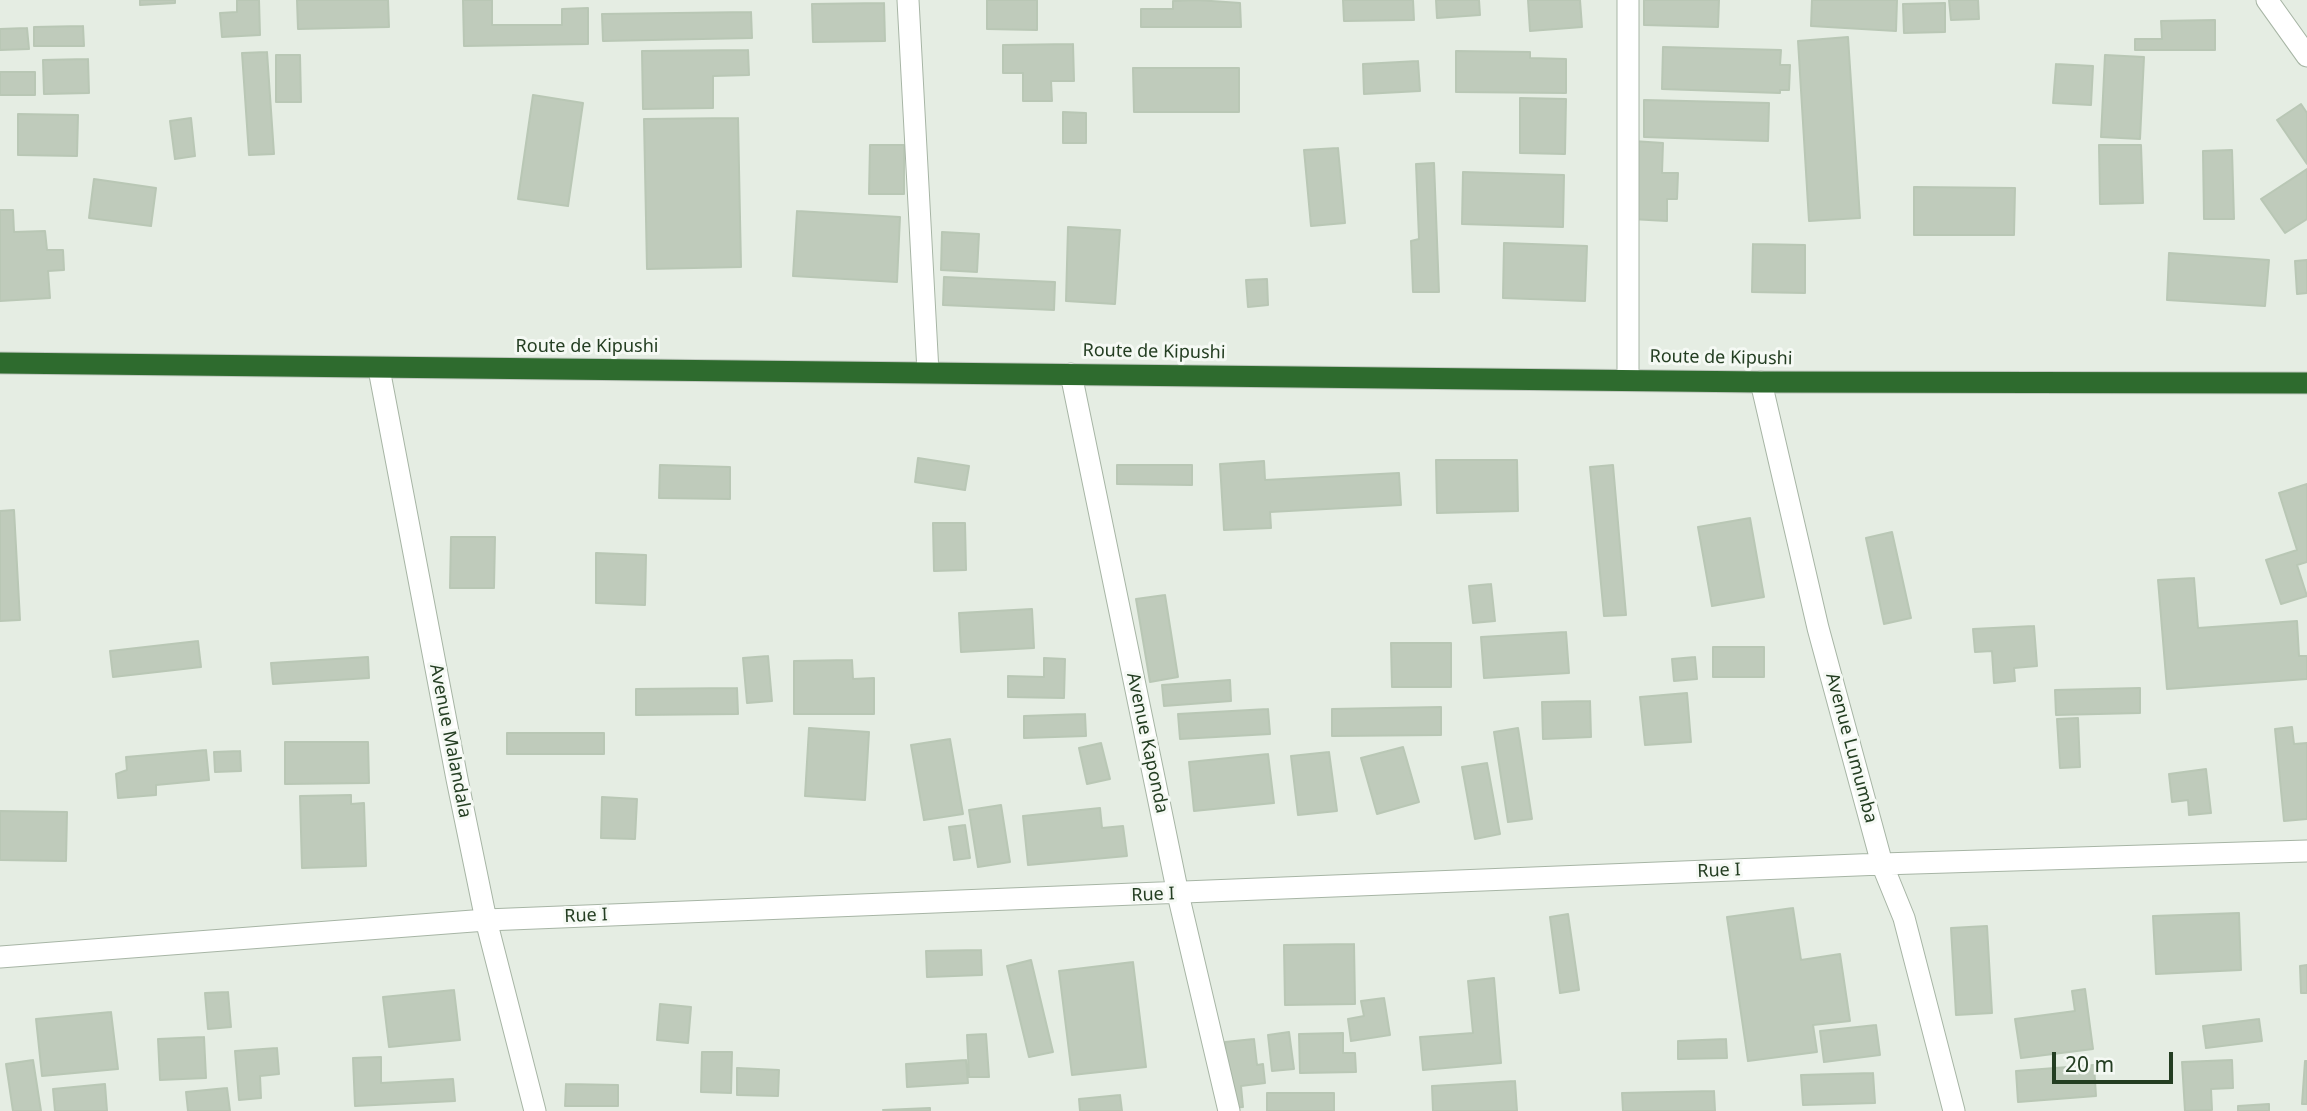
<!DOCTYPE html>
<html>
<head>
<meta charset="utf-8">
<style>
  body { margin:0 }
  #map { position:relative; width:2307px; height:1111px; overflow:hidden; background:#e5ede3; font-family:"Noto Sans",sans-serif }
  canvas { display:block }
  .scale { position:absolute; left:2052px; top:1052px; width:121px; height:32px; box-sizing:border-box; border:4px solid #243e22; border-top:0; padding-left:9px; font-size:21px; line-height:24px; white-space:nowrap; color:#243e22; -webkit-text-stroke:5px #f5f9f4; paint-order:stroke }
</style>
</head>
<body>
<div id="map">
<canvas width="2307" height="1111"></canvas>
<div class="scale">20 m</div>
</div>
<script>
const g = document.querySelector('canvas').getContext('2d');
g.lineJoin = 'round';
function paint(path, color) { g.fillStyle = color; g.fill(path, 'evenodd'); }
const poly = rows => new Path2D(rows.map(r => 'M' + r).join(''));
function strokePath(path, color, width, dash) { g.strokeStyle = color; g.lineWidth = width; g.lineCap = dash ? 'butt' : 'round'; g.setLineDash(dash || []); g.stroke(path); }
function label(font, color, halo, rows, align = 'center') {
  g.font = font + ' "Noto Sans",sans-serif'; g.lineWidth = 6; g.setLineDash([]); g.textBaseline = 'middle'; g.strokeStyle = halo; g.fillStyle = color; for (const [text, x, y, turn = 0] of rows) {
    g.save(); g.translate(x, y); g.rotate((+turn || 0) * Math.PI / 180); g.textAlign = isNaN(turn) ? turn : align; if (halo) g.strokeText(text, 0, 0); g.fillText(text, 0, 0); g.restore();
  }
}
const building = poly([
  [140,0,175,0,175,3,140,5,140,0],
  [237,0,259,0,260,35,222,37,220,13,237,12,237,0],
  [297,0,388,0,389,27,298,29,297,0],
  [463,0,492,0,492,25,562,25,562,9,588,8,588,44,464,46,463,0],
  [987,0,1037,0,1037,30,987,29,987,0],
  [1197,0,1240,3,1241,27,1141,27,1141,9,1173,9,1173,1,1197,0],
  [1343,0,1413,0,1414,20,1344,21,1343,0],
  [1436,0,1479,0,1480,15,1437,18,1436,0],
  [1528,0,1580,0,1582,27,1530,31,1528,0],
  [1644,0,1719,0,1718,27,1644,25,1644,0],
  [1812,0,1897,0,1896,31,1811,26,1812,0],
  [1949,0,1978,0,1979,19,1951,20,1949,0],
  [884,3,885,41,813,42,812,4,884,3],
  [1945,3,1945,32,1904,33,1903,4,1945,3],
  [751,12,752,38,603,41,602,14,751,12],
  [2215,20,2215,50,2135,50,2135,39,2162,39,2161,21,2215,20],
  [83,26,84,46,34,46,34,27,83,26],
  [27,28,29,49,0,50,0,29,27,28],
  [1848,37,1860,218,1809,221,1798,41,1848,37],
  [1073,44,1074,81,1051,81,1052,101,1023,101,1023,73,1003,73,1003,45,1073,44],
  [1663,47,1781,50,1780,65,1790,65,1789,90,1780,90,1780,93,1662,89,1663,47],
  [748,50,749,75,713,76,713,108,643,109,642,51,748,50],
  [1456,51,1530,52,1530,58,1566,59,1566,93,1456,92,1456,51],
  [267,52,274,154,249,155,242,53,267,52],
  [276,55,300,55,301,102,276,102,276,55],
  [2105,55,2144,57,2140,139,2101,137,2105,55],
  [88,59,89,93,44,94,43,60,88,59],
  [1418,61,1420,91,1364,94,1363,64,1418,61],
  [2056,64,2093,66,2091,105,2053,103,2056,64],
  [1133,68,1239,68,1239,112,1134,112,1133,68],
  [0,72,35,72,35,95,0,95,0,72],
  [533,95,583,103,568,206,518,199,533,95],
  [1520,98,1566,99,1565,154,1520,153,1520,98],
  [1644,100,1769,103,1768,141,1644,137,1644,100],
  [2301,104,2307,113,2307,164,2277,120,2301,104],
  [1063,112,1086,113,1086,143,1063,143,1063,112],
  [18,114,78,115,77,156,18,155,18,114],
  [191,118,195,156,175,159,170,121,191,118],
  [738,118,741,267,647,269,644,119,738,118],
  [1633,141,1663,143,1662,173,1678,173,1677,199,1667,199,1667,221,1631,219,1633,141],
  [870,145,904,145,904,194,869,194,870,145],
  [2099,145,2141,145,2143,203,2100,204,2099,145],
  [1338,148,1345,223,1311,226,1304,150,1338,148],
  [2232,150,2234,219,2204,219,2203,151,2232,150],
  [1434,163,1439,292,1413,292,1411,241,1419,239,1416,164,1434,163],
  [2307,169,2307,219,2285,233,2261,199,2307,169],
  [1463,172,1564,175,1563,227,1462,224,1463,172],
  [94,179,156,188,151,226,89,218,94,179],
  [1914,187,2015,188,2014,235,1914,235,1914,187],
  [0,210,13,210,14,232,45,231,47,250,63,250,64,270,48,271,50,298,0,301,0,210],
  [797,211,900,217,897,282,793,276,797,211],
  [1068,227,1120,230,1115,304,1066,301,1068,227],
  [942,232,979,234,977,272,941,270,942,232],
  [1504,243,1587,246,1585,301,1503,298,1504,243],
  [1753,244,1805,245,1805,293,1752,292,1753,244],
  [2169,253,2269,260,2265,306,2167,300,2169,253],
  [2307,260,2307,293,2297,294,2295,261,2307,260],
  [944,277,1055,282,1054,310,943,305,944,277],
  [1267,279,1268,305,1248,307,1246,280,1267,279],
  [918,458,969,466,965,490,915,482,918,458],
  [1436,460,1517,460,1518,511,1437,513,1436,460],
  [1264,461,1265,480,1399,473,1401,505,1270,512,1271,528,1224,530,1220,464,1264,461],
  [660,465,730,467,730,499,659,498,660,465],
  [1117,465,1192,465,1192,485,1117,484,1117,465],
  [1613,465,1626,615,1604,616,1590,467,1613,465],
  [2307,484,2307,562,2297,565,2307,596,2281,604,2266,560,2297,550,2279,493,2307,484],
  [14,510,20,620,0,621,0,511,14,510],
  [1750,518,1764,597,1712,606,1698,527,1750,518],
  [933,523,965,523,966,570,934,571,933,523],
  [1892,532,1911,618,1884,624,1866,538,1892,532],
  [451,537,495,537,494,588,450,588,451,537],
  [596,553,646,555,645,605,596,603,596,553],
  [2194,578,2198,628,2297,621,2299,656,2307,656,2307,679,2167,689,2158,580,2194,578],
  [1491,584,1495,621,1473,623,1469,586,1491,584],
  [1165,595,1178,677,1150,682,1136,599,1165,595],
  [1032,609,1034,648,961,652,959,613,1032,609],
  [2034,626,2037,666,2014,668,2015,681,1994,683,1992,651,1975,652,1973,629,2034,626],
  [1566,632,1569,673,1484,678,1481,637,1566,632],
  [198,641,201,667,113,677,110,651,198,641],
  [1391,643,1451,643,1451,687,1392,687,1391,643],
  [1713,647,1764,647,1764,677,1713,677,1713,647],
  [768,656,772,701,747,703,743,658,768,656],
  [368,657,369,678,273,684,271,663,368,657],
  [1695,657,1697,679,1674,681,1672,659,1695,657],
  [1044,658,1065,659,1064,698,1008,697,1008,676,1044,677,1044,658],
  [852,660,853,679,874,678,874,714,794,714,794,661,852,660],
  [1230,680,1231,701,1164,706,1162,685,1230,680],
  [737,688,738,714,636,715,636,689,737,688],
  [2140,688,2140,713,2056,715,2055,690,2140,688],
  [1687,693,1691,742,1645,745,1640,697,1687,693],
  [1590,701,1591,737,1543,739,1542,702,1590,701],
  [1441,707,1441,735,1332,736,1332,709,1441,707],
  [1268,709,1270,734,1180,739,1178,714,1268,709],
  [1085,714,1086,736,1024,738,1024,716,1085,714],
  [2078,718,2080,767,2060,768,2057,719,2078,718],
  [2292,727,2294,744,2307,743,2307,819,2284,821,2275,729,2292,727],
  [809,728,869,732,865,800,805,796,809,728],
  [1518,728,1532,819,1508,822,1494,732,1518,728],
  [507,733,604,733,604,754,507,754,507,733],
  [950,739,963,814,924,820,911,745,950,739],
  [285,742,368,742,369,783,285,784,285,742],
  [1101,743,1110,779,1087,784,1079,748,1101,743],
  [1403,747,1419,802,1377,814,1361,758,1403,747],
  [206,750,209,780,156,785,156,795,118,798,116,774,127,770,126,757,206,750],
  [240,751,241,771,215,772,214,752,240,751],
  [1329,752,1337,811,1298,815,1291,756,1329,752],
  [1268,754,1274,803,1194,811,1189,762,1268,754],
  [1487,763,1500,834,1475,839,1462,767,1487,763],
  [2206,769,2211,813,2189,815,2188,800,2172,802,2169,774,2206,769],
  [351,795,351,804,364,803,366,866,302,868,300,796,351,795],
  [602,797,637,799,635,839,601,838,602,797],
  [1001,805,1010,862,978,867,969,810,1001,805],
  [1100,808,1102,828,1123,826,1127,856,1028,865,1023,816,1100,808],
  [0,811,67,812,66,861,0,860,0,811],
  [965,825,970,858,954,860,949,827,965,825],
  [1793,908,1801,960,1840,954,1850,1021,1813,1025,1817,1052,1748,1061,1727,917,1793,908],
  [2239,913,2241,970,2156,974,2153,916,2239,913],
  [1568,914,1579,990,1560,993,1550,917,1568,914],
  [1987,926,1992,1013,1956,1015,1951,928,1987,926],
  [1354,944,1355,1004,1285,1005,1284,945,1354,944],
  [981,950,982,975,927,977,926,951,981,950],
  [1031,960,1053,1052,1029,1057,1007,966,1031,960],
  [1133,962,1146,1067,1072,1075,1059,971,1133,962],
  [2307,965,2307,993,2301,993,2300,966,2307,965],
  [1494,978,1501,1063,1423,1070,1420,1037,1473,1033,1468,981,1494,978],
  [2085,989,2093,1049,2021,1058,2015,1019,2075,1011,2072,991,2085,989],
  [454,990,460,1040,389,1047,383,997,454,990],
  [228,992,231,1027,208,1029,205,993,228,992],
  [1384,998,1390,1035,1351,1041,1348,1019,1364,1016,1361,1001,1384,998],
  [660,1004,691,1007,688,1043,657,1040,660,1004],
  [111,1012,118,1069,42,1076,36,1019,111,1012],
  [2259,1019,2262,1041,2206,1048,2203,1026,2259,1019],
  [1876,1025,1880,1055,1824,1062,1820,1031,1876,1025],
  [1289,1032,1294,1069,1272,1071,1268,1035,1289,1032],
  [1343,1033,1343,1053,1355,1053,1356,1072,1300,1073,1299,1034,1343,1033],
  [986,1034,989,1077,969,1077,967,1035,986,1034],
  [204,1037,206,1078,160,1080,158,1039,204,1037],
  [1254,1039,1257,1065,1263,1064,1265,1083,1241,1086,1243,1107,1232,1108,1225,1042,1254,1039],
  [1726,1039,1727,1058,1678,1059,1678,1041,1726,1039],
  [277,1048,279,1074,260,1076,261,1098,239,1100,235,1051,277,1048],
  [702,1052,732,1052,731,1093,701,1092,702,1052],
  [381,1057,381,1083,453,1079,455,1101,355,1106,353,1058,381,1057],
  [33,1060,41,1111,13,1111,6,1064,33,1060],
  [966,1060,968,1083,907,1087,906,1064,966,1060],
  [2232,1060,2233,1088,2211,1089,2212,1110,2185,1111,2182,1062,2232,1060],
  [2305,1061,2307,1061,2307,1104,2302,1104,2305,1061],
  [2094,1065,2096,1096,2018,1102,2016,1071,2094,1065],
  [737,1068,779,1070,778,1096,737,1095,737,1068],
  [1873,1073,1875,1103,1803,1105,1801,1075,1873,1073],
  [1515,1081,1517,1111,1433,1111,1432,1086,1515,1081],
  [105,1084,107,1111,55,1111,53,1089,105,1084],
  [566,1084,618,1085,618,1106,565,1106,566,1084],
  [227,1088,230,1111,188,1111,186,1092,227,1088],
  [1714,1091,1715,1111,1623,1111,1622,1093,1714,1091],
  [1267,1093,1334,1093,1334,1111,1267,1111,1267,1093],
  [1120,1095,1122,1111,1080,1111,1079,1099,1120,1095],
  [2269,1104,2269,1111,2238,1111,2238,1106,2269,1104],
  [930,1108,930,1111,883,1110,930,1108]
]);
paint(building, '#bfcbbb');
strokePath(building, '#b9c7b5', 2);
const street = poly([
  [908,0,928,372],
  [2267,0,2307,56],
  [379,369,457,779,486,920,535,1111],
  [1071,374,1178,894,1229,1111],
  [1628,379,1628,0],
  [1761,382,1818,628,1882,864,1904,918,1954,1111],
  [0,957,486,920,1882,864,2307,851]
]);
const highway = poly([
  [0,363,1761,382,2307,383]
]);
strokePath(street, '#a7b5a5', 23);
strokePath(highway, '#c2c9c1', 23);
strokePath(street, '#fff', 21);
strokePath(highway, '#2e6b2e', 21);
label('18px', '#243e22', '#f5f9f4', [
  ["Route de Kipushi",587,347],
  ["Route de Kipushi",1154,352,1],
  ["Route de Kipushi",1721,358,1],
  ["Avenue Malandala",450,741,79],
  ["Avenue Kaponda",1147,743,78],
  ["Avenue Lumumba",1851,748,75],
  ["Rue I",1719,871,-2],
  ["Rue I",1153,895,-2],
  ["Rue I",586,916,-2]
]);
</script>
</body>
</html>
